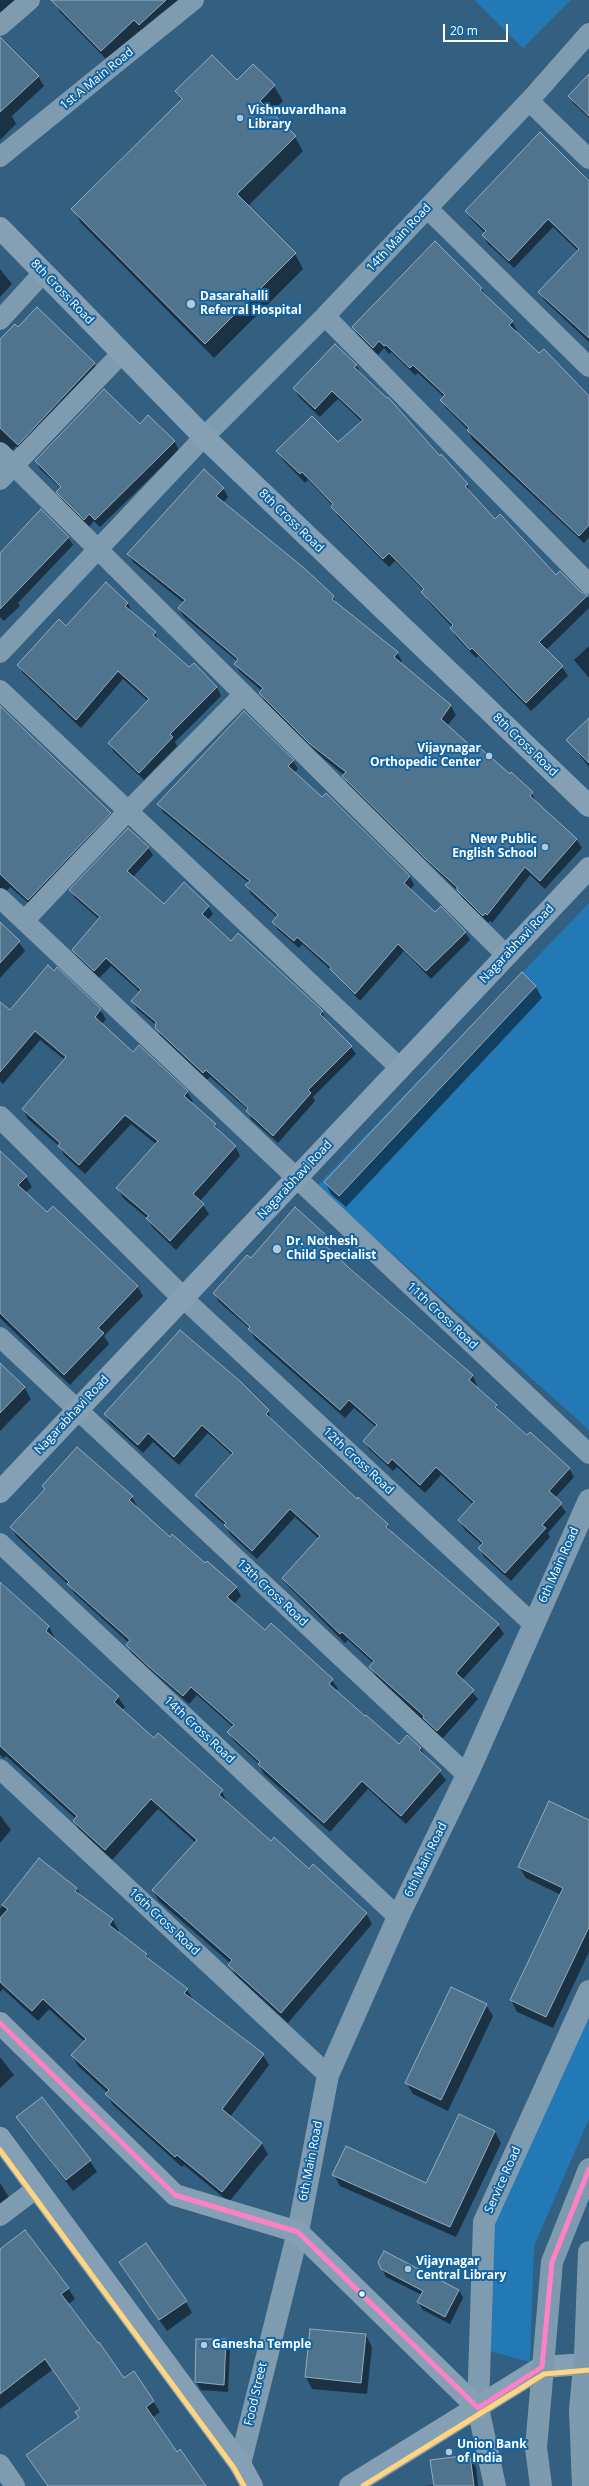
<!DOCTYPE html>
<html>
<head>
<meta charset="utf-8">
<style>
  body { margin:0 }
  #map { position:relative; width:589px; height:2486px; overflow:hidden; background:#335f80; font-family:"Open Sans",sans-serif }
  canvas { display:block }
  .scale { position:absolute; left:443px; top:24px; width:65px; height:18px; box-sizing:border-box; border:2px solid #fff; border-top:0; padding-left:5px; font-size:12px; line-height:14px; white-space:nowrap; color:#fff; -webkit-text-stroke:3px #1364a0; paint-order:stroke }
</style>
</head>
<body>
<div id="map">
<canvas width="589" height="2486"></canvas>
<div class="scale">20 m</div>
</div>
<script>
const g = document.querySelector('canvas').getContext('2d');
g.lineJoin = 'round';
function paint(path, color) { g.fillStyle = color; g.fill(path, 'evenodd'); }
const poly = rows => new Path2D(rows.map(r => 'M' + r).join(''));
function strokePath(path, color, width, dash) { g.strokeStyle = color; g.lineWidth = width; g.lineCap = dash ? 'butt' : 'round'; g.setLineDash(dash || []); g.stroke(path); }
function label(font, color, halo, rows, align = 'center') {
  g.font = font + ' "Open Sans",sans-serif'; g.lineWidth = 4; g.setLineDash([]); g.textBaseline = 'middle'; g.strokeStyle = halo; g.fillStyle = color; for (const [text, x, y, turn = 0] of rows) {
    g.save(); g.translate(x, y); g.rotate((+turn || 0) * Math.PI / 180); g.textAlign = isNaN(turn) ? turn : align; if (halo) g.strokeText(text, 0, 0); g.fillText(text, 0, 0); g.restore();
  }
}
paint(poly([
  [474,0,571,0,523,48],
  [589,903,589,1430,317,1186],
  [589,2009,589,2119,534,2246,530,2362,486,2350,493,2220]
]), '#2379b5');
paint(poly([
  [0,0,21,0,0,25],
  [55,0,189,0,145,35,141,30,108,61,60,12,54,1],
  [0,38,38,76,44,86,12,116,16,124,0,140],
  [253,65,274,86,283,101,271,113,295,137,303,151,248,206,295,254,303,269,214,358,81,223,73,209,181,101,176,91,237,82],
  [589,75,589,118,574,104,569,96],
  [589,182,589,342,544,300,540,292,578,251,553,227,514,268,488,244,483,235,485,233,471,219,466,211],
  [0,269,12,284,0,297],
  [481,288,486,296,512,322,517,330,515,331,539,355,544,350,589,397,589,537,584,543,472,439,468,430,446,408,441,400,444,397,418,373,415,375,391,352,389,354,384,348,378,355,358,335,353,327],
  [18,328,94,364,98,372,23,452,16,446,12,451,0,449,0,337,2,339],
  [356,365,361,374,467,484,471,494,495,520,556,576,589,598,589,608,546,650,562,667,568,676,531,711,478,656,476,658,456,637,451,628,452,627,428,601,424,591,395,561,389,567,338,516,333,506,308,480,305,483,283,460,278,451,338,444,362,422,338,399,320,417,299,397,294,388],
  [148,417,175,442,179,450,100,527,94,521,89,527,62,500,58,492,61,488,40,469,36,461,140,425],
  [223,488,228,497,223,503,333,597,338,605,397,653,402,661,400,664,451,706,456,715,447,726,475,751,532,793,536,803,577,840,582,848,545,889,530,875,492,923,490,921,488,923,463,899,459,892,348,785,344,775,316,752,265,702,260,693,262,691,240,672,235,664,237,661,184,617,179,609,184,603,133,562,128,554],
  [68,537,73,545,18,603,20,606,4,621,0,617,0,554],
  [128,603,132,613,155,632,159,642,189,668,217,687,221,696,175,742,177,746,144,780,114,752,109,743,148,701,123,679,81,728,23,673,18,665,66,627],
  [589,646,589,678,574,660],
  [0,718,110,813,115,823,34,908,10,887,0,898],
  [589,719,589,767,568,740],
  [293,761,298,769,294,773,322,798,326,794,410,877,414,885,410,890,435,914,465,932,470,940,431,979,404,951,360,1001,332,971,302,944,299,948,278,930,273,922,277,917,251,894,247,885,249,883,163,812,159,804],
  [148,848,153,855,133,877,164,905,208,906,213,914,207,920,231,943,322,1011,325,1020,351,1047,356,1054,313,1097,315,1101,278,1143,251,1119,248,1110,210,1077,207,1080,160,1036,156,1025,137,1009,133,1001,140,992,111,966,99,978,78,958,73,950,100,920,75,898,70,890],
  [0,923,19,942,25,951,0,978],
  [522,974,536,987,542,998,346,1207,331,1194,325,1182],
  [0,1004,10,1012,100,1010,106,1019,102,1024,133,1054,187,1092,193,1101,191,1104,215,1124,220,1133,235,1146,240,1156,200,1201,209,1214,176,1250,153,1228,148,1219,123,1198,118,1189,156,1144,131,1124,85,1174,64,1155,59,1146,28,1119,23,1109,65,1060,40,1040,3,1084,0,1081],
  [0,1152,26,1177,32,1187,25,1193,47,1214,137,1286,143,1296,104,1336,109,1344,70,1385,0,1318],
  [295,1208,327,1237,331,1245,328,1249,473,1376,477,1385,475,1387,496,1406,501,1413,569,1468,574,1477,555,1498,566,1512,548,1533,550,1537,511,1581,484,1557,479,1548,482,1545,464,1529,459,1520,473,1504,441,1475,425,1493,397,1467,393,1471,369,1449,364,1441,376,1427,354,1408,345,1418,254,1338,250,1329,219,1302,214,1293,251,1259],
  [0,1369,24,1387,31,1399,0,1431],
  [268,1411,272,1421,357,1500,358,1499,387,1525,392,1533,498,1625,504,1634,462,1680,478,1699,442,1739,376,1676,371,1667,374,1664,348,1640,345,1643,289,1587,283,1579,319,1539,295,1517,257,1559,230,1534,225,1525,201,1504,196,1495,232,1455,208,1433,179,1465,153,1442,143,1453,110,1423,105,1414],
  [43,1486,132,1497,137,1506,136,1508,170,1539,236,1587,241,1596,234,1604,265,1632,271,1624,332,1680,338,1689,336,1691,399,1745,420,1748,446,1780,406,1824,368,1789,330,1832,264,1774,259,1764,234,1741,228,1732,233,1727,197,1695,189,1704,132,1654,127,1645,129,1643,74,1593,70,1586,17,1537,11,1527,45,1490],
  [0,1581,49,1627,55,1638,54,1639,118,1697,125,1707,122,1710,154,1739,222,1791,227,1803,271,1842,366,1913,372,1924,288,2023,235,1975,230,1963,159,1901,153,1891,196,1843,158,1809,112,1860,80,1832,74,1821,76,1819,6,1756,4,1758,0,1755],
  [0,1815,11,1830,0,1843],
  [589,1821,589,1952,553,2028,517,2012,511,2000,561,1895,526,1878,519,1867],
  [39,1859,77,1889,81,1896,113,1920,119,1931,118,1933,146,1954,151,1962,187,1989,193,2000,263,2055,269,2065,230,2117,262,2144,268,2154,229,2202,184,2165,182,2167,113,2105,106,2094,108,2093,78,2066,72,2055,85,2042,49,2009,38,2021,3,1989,0,1992,0,1909],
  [486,2005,493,2016,448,2111,413,2094,406,2082],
  [0,2057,14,2075,0,2088],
  [459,2116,495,2132,501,2143,456,2237,340,2186,334,2175,427,2184],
  [17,2117,90,2161,97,2172,73,2191],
  [0,2183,14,2205,0,2215],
  [0,2251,68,2288,75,2299,67,2305,124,2380,134,2373,160,2412,152,2418,177,2453,204,2486,48,2486,27,2455,80,2417,80,2410,52,2370,0,2409],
  [120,2262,186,2302,192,2313,167,2331],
  [382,2269,459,2290,463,2298,450,2324,423,2310,418,2302,422,2295,386,2277],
  [311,2330,366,2335,372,2347,367,2394,312,2389,306,2377],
  [197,2340,225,2340,230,2348,228,2392,201,2390,196,2382],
  [469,2456,476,2467,478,2486,425,2486,434,2485]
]), '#0007');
const building = poly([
  [51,0,166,0,139,25,134,20,101,51,51,0],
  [0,37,39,76,0,112,0,37],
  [212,55,237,80,253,64,275,85,260,101,296,136,237,194,296,253,205,344,71,209,182,99,175,91,212,55],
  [589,74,589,116,568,96,589,74],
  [540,132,589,181,589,338,538,292,579,249,548,219,509,261,482,235,486,231,465,211,540,132],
  [435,241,482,288,480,290,513,321,509,325,539,353,544,349,589,396,589,525,579,536,467,430,469,428,440,400,445,395,413,365,410,368,386,345,384,346,379,341,373,348,352,327,435,241],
  [37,307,95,363,18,445,0,428,0,339,15,324,18,327,37,307],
  [335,344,357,365,354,367,387,398,388,397,440,456,441,454,468,484,465,486,495,519,500,514,556,575,560,571,581,592,588,595,539,642,563,666,526,703,472,648,470,650,450,628,453,625,421,592,424,589,389,553,383,559,331,507,333,504,302,472,300,474,276,451,312,416,338,442,363,420,332,391,315,409,293,388,335,344],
  [104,389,140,424,148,415,175,441,95,520,89,514,84,520,56,492,61,487,35,461,104,389],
  [204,469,224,488,216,496,304,568,334,596,332,599,398,652,394,657,451,705,441,719,475,750,478,746,510,774,511,772,533,792,530,796,577,839,540,881,525,867,487,915,485,913,483,916,457,890,457,887,426,859,342,776,346,772,310,744,259,693,263,688,234,664,238,659,178,608,185,600,127,554,204,469],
  [41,509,69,537,0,609,0,553,41,509],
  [106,582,128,603,125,606,156,632,153,635,189,667,194,663,217,687,170,734,173,737,139,773,108,743,149,699,118,671,76,720,17,665,59,619,66,626,106,582],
  [0,706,111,813,28,900,0,874,0,706],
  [244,711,294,760,288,766,322,797,326,793,410,876,404,883,435,912,441,906,466,932,426,971,398,944,355,994,330,969,331,967,297,937,294,941,272,922,278,915,245,885,250,881,157,804,244,711],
  [589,718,589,763,566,740,589,718],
  [128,828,149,847,127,871,164,904,184,882,209,906,202,914,231,941,238,933,323,1011,320,1014,352,1046,308,1090,311,1093,273,1136,246,1111,248,1108,206,1070,203,1073,155,1028,156,1022,131,1001,141,990,106,958,94,971,72,950,100,917,69,890,128,828],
  [0,922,20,941,0,963,0,922],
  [48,965,54,971,57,967,101,1009,95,1017,133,1052,139,1045,188,1091,184,1096,216,1124,214,1126,236,1146,193,1194,204,1204,170,1241,146,1218,149,1216,116,1188,158,1141,125,1115,79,1165,58,1146,60,1143,22,1109,66,1057,35,1031,0,1072,0,1002,10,1010,48,965],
  [522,972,536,986,339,1196,324,1182,522,972],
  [0,1151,27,1176,18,1185,47,1212,53,1206,138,1286,98,1328,104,1333,64,1375,0,1313,0,1151],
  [295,1207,327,1236,322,1242,349,1268,473,1375,469,1380,497,1405,495,1407,527,1435,530,1432,570,1468,549,1491,562,1503,542,1525,546,1528,505,1573,478,1548,483,1543,458,1520,474,1502,436,1467,420,1485,392,1459,388,1464,363,1441,377,1425,349,1400,340,1410,248,1329,250,1327,213,1293,247,1255,251,1258,295,1207],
  [180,1330,241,1382,269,1410,266,1414,357,1499,358,1497,388,1524,386,1527,499,1624,456,1673,474,1690,437,1731,423,1718,424,1716,369,1667,374,1661,342,1632,340,1634,282,1578,320,1536,290,1509,252,1551,224,1525,226,1523,195,1495,233,1453,202,1425,174,1457,148,1433,138,1445,104,1414,180,1330],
  [0,1363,25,1387,0,1413,0,1363],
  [77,1447,133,1496,129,1500,170,1537,172,1534,205,1563,207,1561,237,1587,227,1597,265,1630,271,1623,333,1679,329,1684,365,1716,366,1715,399,1744,407,1735,421,1748,419,1750,441,1770,401,1816,362,1781,324,1823,258,1764,260,1762,227,1732,234,1725,191,1687,183,1696,148,1666,126,1645,130,1640,67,1584,69,1582,10,1527,45,1489,42,1486,77,1447],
  [0,1582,49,1626,46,1631,119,1696,114,1702,154,1738,158,1733,223,1790,219,1795,271,1841,274,1837,309,1869,313,1864,367,1913,281,2013,228,1965,232,1960,152,1890,197,1840,151,1799,105,1850,73,1821,77,1816,0,1746,0,1582],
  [549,1801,589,1820,589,1927,546,2017,510,2000,563,1888,518,1867,549,1801],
  [39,1858,77,1888,75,1891,113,1919,109,1925,147,1954,145,1956,188,1989,184,1993,264,2054,222,2109,262,2143,222,2192,177,2155,175,2157,105,2094,109,2090,71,2055,86,2039,43,1999,32,2011,0,1982,0,1918,8,1909,2,1905,39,1858],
  [451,1987,487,2004,441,2100,405,2083,451,1987],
  [42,2097,91,2160,66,2180,16,2117,42,2097],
  [459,2114,495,2131,450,2227,332,2175,346,2146,426,2183,459,2114],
  [25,2230,69,2288,61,2294,98,2343,99,2342,124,2378,134,2371,154,2401,146,2407,177,2452,180,2449,206,2486,48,2486,26,2455,79,2417,75,2412,80,2409,45,2359,0,2394,0,2249,25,2230],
  [146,2243,187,2301,159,2320,119,2262,146,2243],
  [384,2251,459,2290,445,2317,417,2302,423,2291,381,2269,378,2262,384,2251],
  [310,2329,366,2334,361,2383,305,2377,310,2329],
  [196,2339,226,2339,224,2385,195,2382,196,2339],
  [470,2455,474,2486,434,2486,430,2460,470,2455]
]);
paint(building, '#51748e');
strokePath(building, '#93abbe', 1);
strokePath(poly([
  [0,26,30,0],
  [529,101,589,159],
  [0,157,194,0],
  [427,208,589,367],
  [325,316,589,584],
  [0,320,43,273],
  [0,452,506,955],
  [0,480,122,353],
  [0,653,204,437,325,316,529,101,589,33],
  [0,690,400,1068],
  [0,898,589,1454],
  [24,921,128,811,244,694],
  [183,1298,533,1624],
  [0,1337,467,1775],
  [0,1543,398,1917],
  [0,1769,328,2075],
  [0,2216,37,2188],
  [0,2464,15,2486]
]), '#7e9bb0', 20);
strokePath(poly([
  [0,1117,183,1298],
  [240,2464,298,2232,328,2075,398,1917,467,1775,589,1500],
  [495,2486,478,2408,484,2222,589,1991]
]), '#7e9bb0', 22);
strokePath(poly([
  [0,228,204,437,589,806],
  [0,1492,589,868],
  [0,2023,175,2195,298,2232,478,2408],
  [0,2138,240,2464,252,2486],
  [350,2486,542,2367,585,2364]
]), '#85a0b5', 22);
strokePath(poly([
  [541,2486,536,2448,552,2262,589,2169],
  [583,2486,580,2410,585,2356,589,2252]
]), '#7d9aaf', 22);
strokePath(poly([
  [0,2023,175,2195,298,2232,478,2408,542,2367,552,2262,589,2169]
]), '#ff80c5', 5);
strokePath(poly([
  [0,2150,234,2468,244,2486],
  [363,2486,544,2374,589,2370]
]), '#ffd580', 5);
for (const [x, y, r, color] of [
  [240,118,4,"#b8c7d3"],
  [191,304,5,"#b8c7d3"],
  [489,756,4,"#b8c7d3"],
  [545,847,4,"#b8c7d3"],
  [277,1249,5,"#b8c7d3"],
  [408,2269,4,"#b8c7d3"],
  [362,2294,3.5,"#fff"],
  [204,2345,4,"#b8c7d3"],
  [449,2452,4,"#b8c7d3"]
]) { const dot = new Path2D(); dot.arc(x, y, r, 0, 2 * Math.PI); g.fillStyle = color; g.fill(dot); strokePath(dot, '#1364a0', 1.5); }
label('12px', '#fff', '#1364a0', [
  ["1st A Main Road",97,79,-39],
  ["14th Main Road",399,238,-47],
  ["8th Cross Road",62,292,46],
  ["8th Cross Road",291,521,44],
  ["8th Cross Road",525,745,44],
  ["Nagarabhavi Road",517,944,-47],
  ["Nagarabhavi Road",295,1180,-47],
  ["11th Cross Road",442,1316,43],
  ["Nagarabhavi Road",72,1415,-47],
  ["12th Cross Road",358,1461,43],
  ["6th Main Road",559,1565,-66],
  ["13th Cross Road",272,1593,43],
  ["14th Cross Road",199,1730,43],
  ["6th Main Road",426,1860,-64],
  ["16th Cross Road",164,1922,43],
  ["6th Main Road",311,2161,-79],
  ["Service Road",503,2180,-66],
  ["Food Street",256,2394,-77]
]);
label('bold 12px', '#fff', '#1364a0', [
  ["Vishnuvardhana",248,111],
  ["Library",248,125],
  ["Dasarahalli",200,297],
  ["Referral Hospital",200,311],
  ["Vijaynagar",481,749,"right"],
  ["Orthopedic Center",481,763,"right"],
  ["New Public",537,840,"right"],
  ["English School",537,854,"right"],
  ["Dr. Nothesh",286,1242],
  ["Child Specialist",286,1256],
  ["Vijaynagar",416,2262],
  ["Central Library",416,2276],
  ["Ganesha Temple",212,2345],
  ["Union Bank",457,2445],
  ["of India",457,2459]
], 'left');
</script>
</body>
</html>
